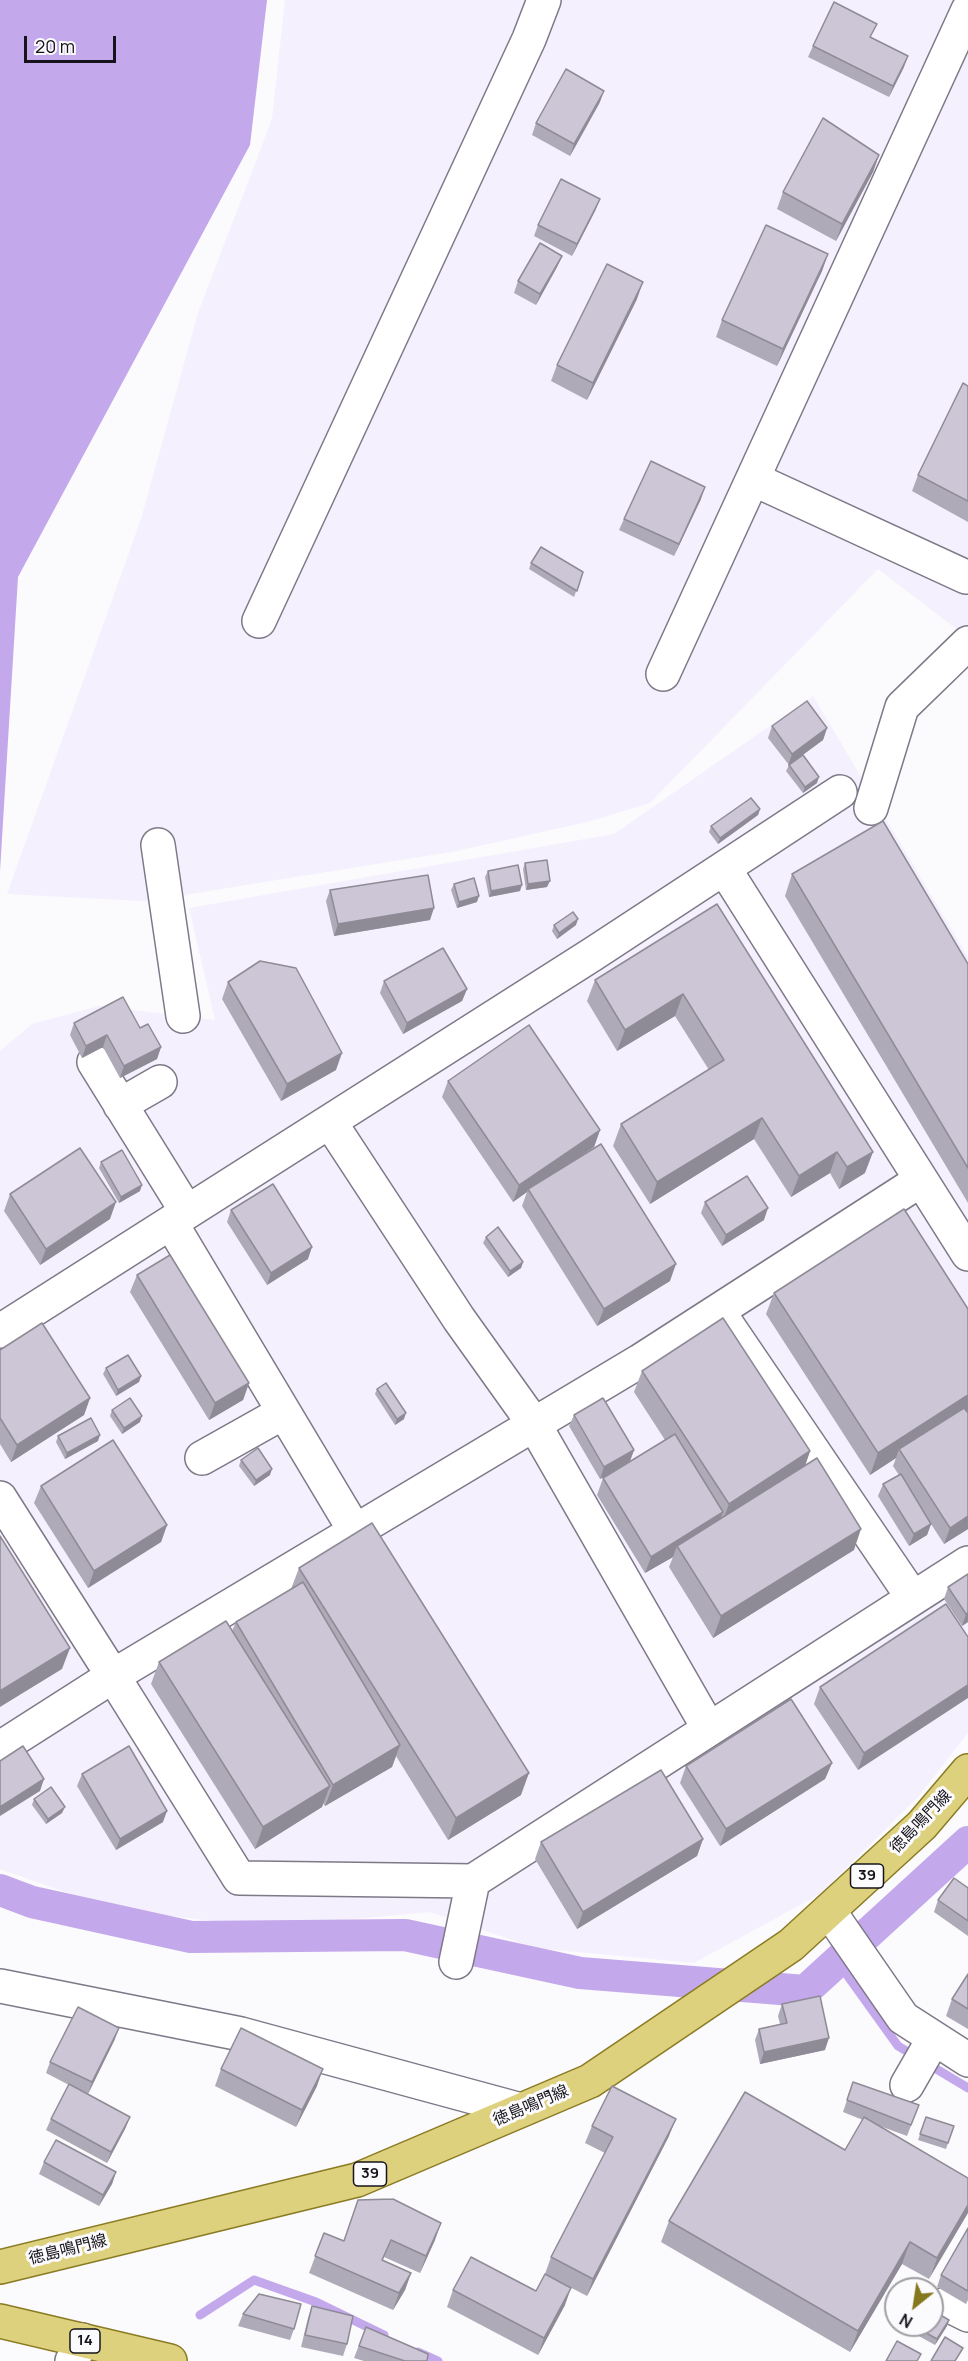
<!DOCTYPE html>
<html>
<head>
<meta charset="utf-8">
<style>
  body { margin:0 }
  #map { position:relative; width:968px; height:2361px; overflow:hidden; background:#fbfafd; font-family:Manrope,sans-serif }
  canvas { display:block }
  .north { position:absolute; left:884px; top:2277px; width:60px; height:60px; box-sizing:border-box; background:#fbfafd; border:2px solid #9f9ea2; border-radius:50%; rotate:210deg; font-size:16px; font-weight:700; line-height:24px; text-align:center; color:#16141a }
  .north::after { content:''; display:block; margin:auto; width:21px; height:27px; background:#85771c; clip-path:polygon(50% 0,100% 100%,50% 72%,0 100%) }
  .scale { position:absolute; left:24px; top:36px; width:92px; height:27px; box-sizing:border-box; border:3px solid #16141a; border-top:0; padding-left:8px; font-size:18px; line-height:21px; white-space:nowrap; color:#16141a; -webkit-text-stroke:4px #fbfafd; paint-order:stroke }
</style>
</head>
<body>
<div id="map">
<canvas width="968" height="2361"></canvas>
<div class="north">N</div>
<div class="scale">20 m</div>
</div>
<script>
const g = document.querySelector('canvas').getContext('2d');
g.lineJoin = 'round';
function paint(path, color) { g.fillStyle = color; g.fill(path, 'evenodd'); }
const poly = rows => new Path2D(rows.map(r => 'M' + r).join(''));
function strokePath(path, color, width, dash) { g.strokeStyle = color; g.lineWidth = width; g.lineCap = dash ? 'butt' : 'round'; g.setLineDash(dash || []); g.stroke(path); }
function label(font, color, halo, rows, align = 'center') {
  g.font = font + ' Manrope,"Noto Sans JP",sans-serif'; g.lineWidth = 6; g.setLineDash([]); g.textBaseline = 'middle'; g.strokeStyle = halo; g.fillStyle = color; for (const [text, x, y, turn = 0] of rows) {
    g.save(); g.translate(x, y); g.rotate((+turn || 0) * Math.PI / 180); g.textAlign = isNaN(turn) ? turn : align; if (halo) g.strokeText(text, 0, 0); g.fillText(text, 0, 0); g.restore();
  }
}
paint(poly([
  [285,0,968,0,968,638,878,569,650,803,591,821,457,851,190,894,161,902,7,894,141,519,198,313,272,119],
  [813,696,968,957,968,1733,918,1797,820,1894,694,1963,535,1948,430,1912,267,1927,116,1910,0,1869,0,1051,32,1024,99,1006,215,1020,189,908,614,834]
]), '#f5f0fe');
paint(poly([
  [0,0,267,0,250,145,18,577,0,871]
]), '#c3a8eb');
strokePath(poly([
  [837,1961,898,2046,968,2088],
  [200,2315,254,2280,316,2302,384,2335],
  [418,2352,438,2361]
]), '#c3a8eb', 9);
strokePath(poly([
  [0,1890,32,1902,191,1937,405,1935,580,1973,805,1991,968,1842]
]), '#c3a8eb', 32);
const minor = poly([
  [753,479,966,577],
  [259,621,529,39,544,0],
  [663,674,968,10],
  [871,808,902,707,968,643],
  [158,845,183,1016],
  [724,868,968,1254],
  [94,1062,187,1212],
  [120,1105,160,1082],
  [330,1122,459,1319,534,1424,709,1729],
  [921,1180,640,1361,113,1676,239,1878,473,1881,968,1563],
  [171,1223,355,1531],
  [718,1311,913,1598],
  [0,1331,593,954,840,792],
  [202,1458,284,1412],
  [0,1498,113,1676,0,1748],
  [829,1911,903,2018,968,2060],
  [456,1962,473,1881],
  [0,1986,241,2034,521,2110],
  [907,2085,934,2038],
  [946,2304,968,2315],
  [72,2361,82,2340]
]);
const major = poly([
  [0,2267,357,2180,590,2081,791,1945,922,1825,968,1771],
  [0,2321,170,2361]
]);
strokePath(minor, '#7e7887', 36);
strokePath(major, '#8a7b23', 36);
strokePath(minor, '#fff', 33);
strokePath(major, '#ded17e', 33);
paint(poly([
  [872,38,904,67,889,97,808,57,813,46],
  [600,102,570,156,532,135,536,123],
  [879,155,873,172,836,241,777,209,783,192],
  [600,199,595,211,572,256,534,236,538,225],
  [828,254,822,271,777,366,716,337,722,320],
  [562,256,557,267,536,305,514,293,518,281],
  [637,299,587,400,551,381,557,365],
  [968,386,968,522,912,491,918,475],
  [701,499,674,556,619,530,624,519],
  [531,563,583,572,574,597,529,569],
  [772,726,827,728,823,740,792,762,817,783,803,793,786,771,789,765,768,738],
  [760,809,758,815,718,844,709,832,711,826],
  [525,863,547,887,526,890,523,869],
  [488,871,520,891,489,897,485,877],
  [792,874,968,964,968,1203,785,896],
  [454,884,477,902,457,908,451,890],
  [330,890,430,920,334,936,326,901],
  [717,904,865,1173,839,1189,830,1173,791,1197,754,1139,650,1204,613,1146,621,1124,709,1070,675,1016,617,1051,587,1001,595,980],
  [554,925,576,925,557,939,552,931],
  [384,981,467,989,462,1001,403,1034,380,993],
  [228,982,336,1070,281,1101,222,999],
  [74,1023,140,1028,161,1047,157,1059,120,1078,103,1047,82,1058,70,1035],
  [448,1081,600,1130,594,1147,568,1165,670,1281,597,1326,522,1206,527,1192,513,1202,442,1097],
  [101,1162,140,1191,119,1203,99,1168],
  [10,1194,110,1219,40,1265,4,1211],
  [705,1202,764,1220,722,1246,701,1213],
  [231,1210,308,1259,267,1285,227,1222],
  [486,1237,523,1262,521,1268,508,1277,483,1243],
  [137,1275,249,1383,243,1400,209,1420,130,1292],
  [774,1293,967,1412,968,1529,944,1544,931,1524,927,1535,909,1546,878,1496,883,1484,899,1475,893,1466,896,1458,870,1475,766,1314],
  [0,1350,90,1398,84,1415,11,1462,0,1444],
  [106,1368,141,1376,139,1382,116,1396,103,1374],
  [642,1371,810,1451,805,1466,854,1550,713,1638,669,1567,673,1557,645,1573,597,1495,603,1478,665,1440,634,1392],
  [377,1389,404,1419,395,1425,375,1394],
  [112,1410,140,1422,122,1434,110,1416],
  [574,1415,634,1450,630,1461,600,1479,569,1426],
  [58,1436,98,1441,65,1459,56,1442],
  [241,1460,270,1475,254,1486,239,1466],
  [41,1486,167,1525,161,1542,88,1588,34,1503],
  [299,1568,521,1795,448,1840,396,1756,392,1767,325,1806,323,1803,322,1807,255,1849,151,1684,159,1662,232,1631,236,1622,291,1589],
  [968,1574,968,1622,962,1626,944,1599,948,1587],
  [968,1637,858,1770,814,1704,820,1687],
  [832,1763,825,1779,720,1846,680,1783,686,1766],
  [82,1774,163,1822,116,1850,77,1786],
  [34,1799,62,1813,46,1824,32,1805],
  [703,1839,697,1856,577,1929,535,1859,541,1842],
  [968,1888,968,1936,934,1912,938,1900],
  [968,1974,968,2029,946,2016,952,1999],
  [782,2004,825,2050,760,2064,755,2040,759,2029,780,2024,778,2016],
  [115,2039,88,2094,130,2117,125,2129,107,2163,46,2130,51,2119,69,2085,46,2073,50,2062],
  [221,2069,317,2086,296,2127,215,2086],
  [853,2082,919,2105,907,2136,877,2125,968,2178,929,2279,902,2264,850,2352,661,2242,669,2221,845,2150,863,2120,843,2112],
  [926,2117,954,2126,946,2149,918,2140],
  [592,2126,669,2136,587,2296,545,2274,551,2257,605,2153,585,2143],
  [44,2162,116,2172,112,2184,99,2206,39,2174],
  [968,2228,968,2300,966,2304,937,2287,941,2275],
  [324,2233,343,2241,435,2240,420,2273,384,2257,383,2260,411,2273,405,2290,393,2310,309,2273],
  [453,2290,536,2291,565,2305,538,2355,447,2307],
  [312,2306,347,2344,343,2356,301,2347,308,2318],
  [243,2314,294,2329,290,2340,238,2326],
  [949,2320,947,2326,935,2345,908,2330,910,2325,932,2325],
  [366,2327,427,2361,364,2361,354,2358]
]), '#afaab8');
paint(poly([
  [908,56,904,67,889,97,893,86],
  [604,91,600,102,570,156,574,144],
  [879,155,873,172,836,241,842,224],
  [600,199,595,211,572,256,577,244],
  [828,254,822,271,777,366,783,349],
  [562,256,557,267,536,305,540,294],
  [643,282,637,299,587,400,593,383],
  [705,487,701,499,674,556,679,544],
  [827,728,823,740,788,766,792,754],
  [819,777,817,783,803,793,805,787],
  [760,809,758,815,718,844,720,838],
  [550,881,547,887,526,890,528,884],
  [522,885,520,891,489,897,491,891],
  [479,896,477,902,457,908,459,902],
  [434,908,430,920,334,936,338,924],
  [578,919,576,925,557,939,559,933],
  [467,989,462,1001,403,1034,407,1023],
  [683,994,675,1016,617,1051,625,1030],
  [107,1035,103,1047,82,1058,86,1046],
  [161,1047,157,1059,120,1078,124,1066],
  [342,1053,336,1070,281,1101,287,1084],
  [762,1118,754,1139,650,1204,657,1182],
  [600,1130,594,1147,529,1190,528,1189,527,1192,513,1202,519,1185],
  [837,1152,830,1173,791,1197,799,1176],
  [873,1152,865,1173,839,1189,847,1167],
  [142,1185,140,1191,119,1203,121,1197],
  [116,1202,110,1219,40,1265,46,1249],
  [768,1208,764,1220,722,1246,726,1235],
  [312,1247,308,1259,267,1285,271,1273],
  [523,1262,521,1268,508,1277,510,1271],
  [676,1264,670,1281,597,1326,604,1309],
  [141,1376,139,1382,116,1396,118,1390],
  [249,1383,243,1400,209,1420,215,1403],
  [968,1395,968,1412,902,1454,899,1449,896,1458,870,1475,878,1453],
  [90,1398,84,1415,11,1462,17,1445],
  [406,1413,404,1419,395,1425,397,1419],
  [142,1416,140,1422,122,1434,124,1428],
  [100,1435,98,1441,65,1459,67,1453],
  [634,1450,630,1461,600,1479,604,1467],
  [810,1451,803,1472,721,1525,729,1504],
  [272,1469,270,1475,254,1486,256,1480],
  [723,1512,717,1529,677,1546,673,1557,645,1573,651,1557],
  [968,1516,968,1529,944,1544,950,1528],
  [931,1524,927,1535,909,1546,914,1534],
  [167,1525,161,1542,88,1588,94,1571],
  [861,1529,854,1550,713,1638,721,1616],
  [968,1613,968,1622,962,1626,966,1614],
  [70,1648,62,1669,0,1707,0,1691],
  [968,1685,968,1698,858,1770,864,1753],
  [400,1745,392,1767,325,1806,333,1785],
  [832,1763,825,1779,720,1846,726,1829],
  [529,1773,521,1795,448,1840,456,1818],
  [44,1779,40,1791,0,1816,0,1807],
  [330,1786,322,1807,255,1849,263,1827],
  [65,1807,62,1813,46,1824,48,1819],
  [167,1811,163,1822,116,1850,120,1839],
  [703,1839,697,1856,577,1929,583,1912],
  [119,2028,115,2039,88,2094,92,2082],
  [829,2038,825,2050,760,2064,764,2052],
  [323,2069,317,2086,296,2127,302,2110],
  [130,2117,125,2129,107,2163,111,2152],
  [676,2119,669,2136,587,2296,593,2279],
  [116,2172,112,2184,99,2206,103,2195],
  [968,2205,968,2213,929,2279,937,2258],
  [441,2223,435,2240,420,2273,426,2256],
  [910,2242,902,2264,850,2352,858,2331],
  [411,2273,405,2290,393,2310,399,2293],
  [571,2288,565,2305,538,2355,544,2338],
  [949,2320,947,2326,935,2345,937,2339]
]), '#8f8b96');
const building = poly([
  [834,2,877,24,870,37,908,56,893,86,813,46,834,2],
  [566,69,604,91,574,144,536,123,566,69],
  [823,118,879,155,842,224,783,192,823,118],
  [561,179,600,199,577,244,538,225,561,179],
  [766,225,828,254,783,349,722,320,766,225],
  [540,243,562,256,540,294,518,281,540,243],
  [607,264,643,282,593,383,557,365,607,264],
  [963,383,968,386,968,501,918,475,963,383],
  [651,461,705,487,679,544,624,519,651,461],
  [541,547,583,572,577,591,531,563,541,547],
  [807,701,827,728,792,754,772,726,807,701],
  [803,755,819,777,805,787,789,765,803,755],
  [751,798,760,809,720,838,711,826,751,798],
  [883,821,968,964,968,1168,792,874,883,821],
  [547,860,550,881,528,884,525,863,547,860],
  [518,865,522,885,491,891,488,871,518,865],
  [428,875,434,908,338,924,330,890,428,875],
  [474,878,479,896,459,902,454,884,474,878],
  [717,904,873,1152,847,1167,837,1152,799,1176,762,1118,657,1182,621,1124,724,1060,683,994,625,1030,595,980,717,904],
  [573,912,578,919,559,933,554,925,573,912],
  [443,948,467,989,407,1023,384,981,443,948],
  [260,961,296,968,342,1053,287,1084,228,982,260,961],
  [123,997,140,1028,148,1024,161,1047,124,1066,107,1035,86,1046,74,1023,123,997],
  [529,1025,600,1130,519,1185,448,1081,529,1025],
  [601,1144,676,1264,604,1309,528,1189,601,1144],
  [80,1148,116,1202,46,1249,10,1194,80,1148],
  [122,1150,142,1185,121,1197,101,1162,122,1150],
  [747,1176,768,1208,726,1235,705,1202,747,1176],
  [273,1184,312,1247,271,1273,231,1210,273,1184],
  [904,1209,968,1309,968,1395,878,1453,774,1293,904,1209],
  [498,1227,523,1262,510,1271,486,1237,498,1227],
  [170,1255,249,1383,215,1403,137,1275,170,1255],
  [723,1318,810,1451,729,1504,642,1371,723,1318],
  [42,1323,90,1398,17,1445,0,1418,0,1350,42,1323],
  [128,1355,141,1376,118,1390,106,1368,128,1355],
  [386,1383,406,1413,397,1419,377,1389,386,1383],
  [130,1398,142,1416,124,1428,112,1410,130,1398],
  [603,1398,634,1450,604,1467,574,1415,603,1398],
  [964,1408,968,1413,968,1516,950,1528,899,1449,964,1408],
  [91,1418,100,1435,67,1453,58,1436,91,1418],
  [675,1434,723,1512,651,1557,603,1478,675,1434],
  [113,1440,167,1525,94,1571,41,1486,113,1440],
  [258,1448,272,1469,256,1480,241,1460,258,1448],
  [817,1458,861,1529,721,1616,677,1546,817,1458],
  [901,1474,931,1524,914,1534,883,1484,901,1474],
  [372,1523,529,1773,456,1818,299,1568,372,1523],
  [0,1536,70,1648,0,1691,0,1536],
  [968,1574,968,1613,966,1614,948,1587,968,1574],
  [303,1582,400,1745,333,1785,236,1622,303,1582],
  [946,1604,968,1637,968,1685,864,1753,820,1687,946,1604],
  [226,1621,330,1786,263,1827,159,1662,226,1621],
  [791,1699,832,1763,726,1829,686,1766,791,1699],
  [23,1746,44,1779,0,1807,0,1761,23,1746],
  [129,1746,167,1811,120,1839,82,1774,129,1746],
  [661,1770,703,1839,583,1912,541,1842,661,1770],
  [51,1787,65,1807,48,1819,34,1799,51,1787],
  [954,1878,968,1888,968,1921,938,1900,954,1878],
  [968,1974,968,2009,952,1999,968,1974],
  [820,1996,829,2038,764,2052,759,2029,787,2023,782,2004,820,1996],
  [78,2007,119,2028,92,2082,50,2062,78,2007],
  [241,2028,323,2069,302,2110,221,2069,241,2028],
  [853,2082,919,2105,911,2125,847,2100,853,2082],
  [69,2084,130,2117,111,2152,51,2119,69,2084],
  [612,2086,676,2119,593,2279,551,2257,613,2137,592,2126,612,2086],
  [745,2092,845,2150,864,2117,968,2178,968,2205,937,2258,910,2242,858,2331,669,2221,745,2092],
  [926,2117,954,2126,948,2143,920,2134,926,2117],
  [56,2140,116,2172,103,2195,44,2162,56,2140],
  [393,2199,441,2223,426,2256,391,2240,382,2260,411,2273,399,2293,315,2256,324,2233,344,2241,358,2200,393,2199],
  [968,2228,968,2291,941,2275,968,2228],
  [471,2257,536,2291,545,2274,571,2288,544,2338,453,2290,471,2257],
  [259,2294,301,2304,294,2329,243,2314,259,2294],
  [312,2306,353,2316,347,2344,305,2335,312,2306],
  [932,2310,949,2320,937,2339,912,2325,932,2325,932,2310],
  [366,2327,428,2354,427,2361,405,2361,359,2346,366,2327],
  [945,2337,963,2348,955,2361,931,2361,945,2337],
  [897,2341,921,2354,917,2361,886,2361,897,2341]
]);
paint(building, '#ccc6d6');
strokePath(building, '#8f8b96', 1.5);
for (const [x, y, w] of [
  [867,1876,33],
  [370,2174,33],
  [85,2341,30]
]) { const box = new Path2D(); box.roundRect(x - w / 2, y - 12, w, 24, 4.5); g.fillStyle = '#fbfafd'; g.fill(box); strokePath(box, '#16141a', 1.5); }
label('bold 15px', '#16141a', null, [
  ["39",867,1876],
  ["39",370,2174],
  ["14",85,2341]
]);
label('16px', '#16141a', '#fbfafd', [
  ["徳島鳴門線",921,1822,-46],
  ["徳島鳴門線",531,2106,-23],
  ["徳島鳴門線",68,2250,-14]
]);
</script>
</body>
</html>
